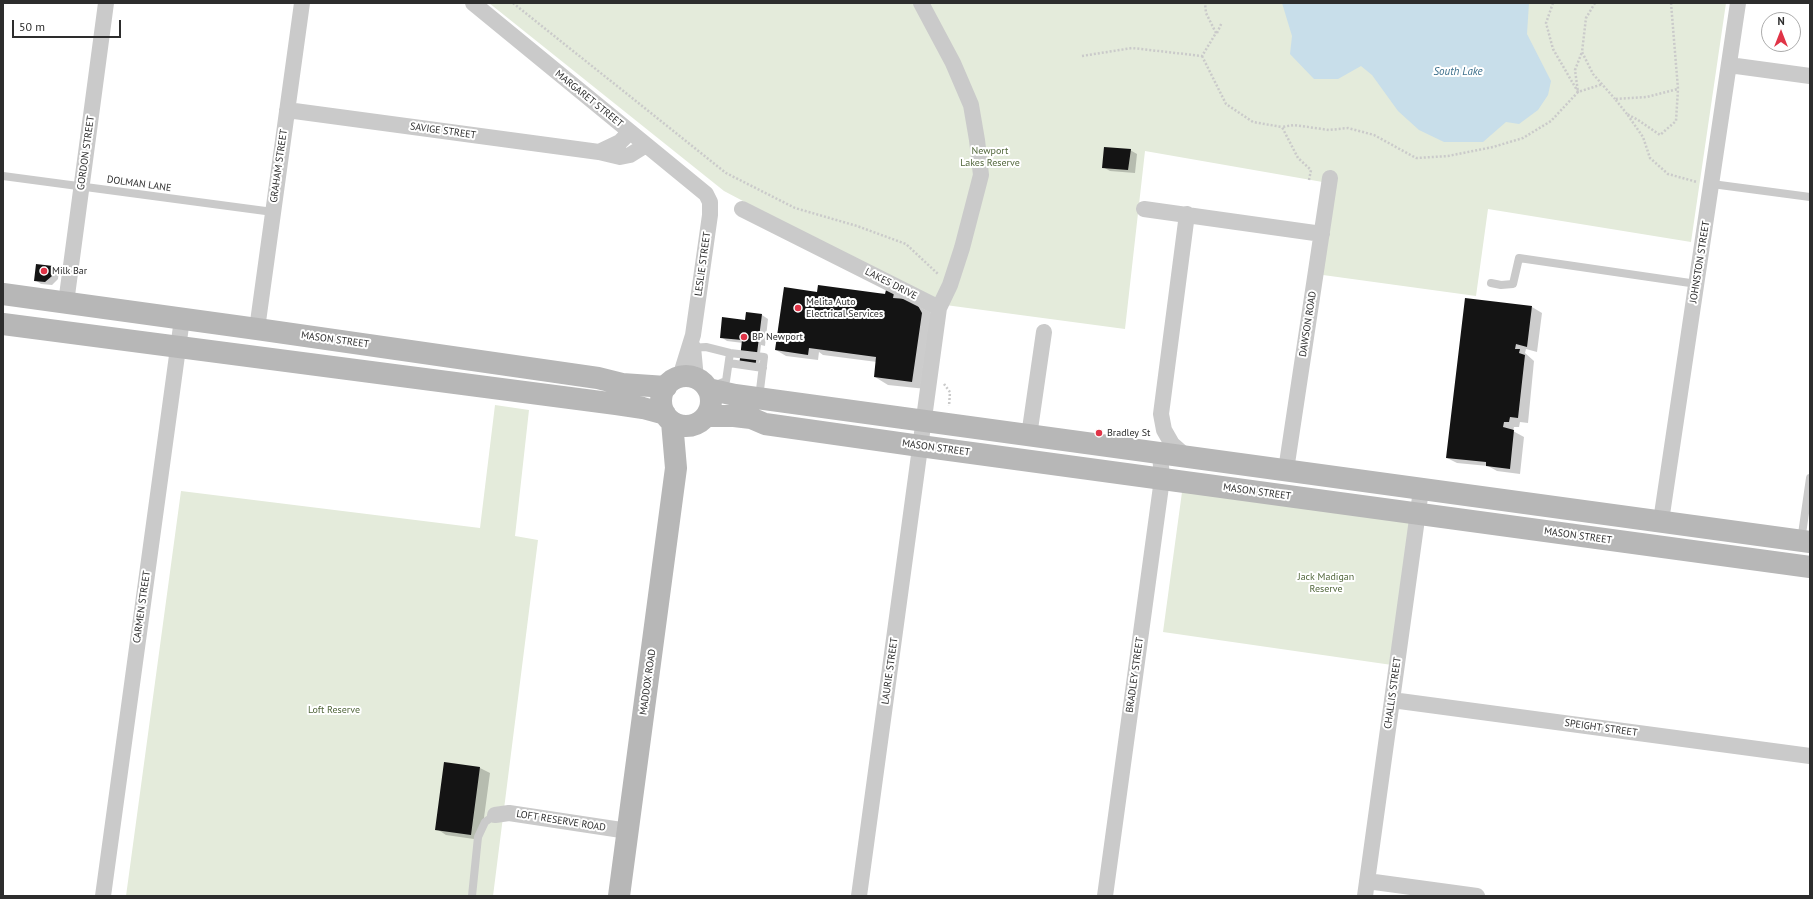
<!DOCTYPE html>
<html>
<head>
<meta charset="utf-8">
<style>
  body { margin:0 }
  #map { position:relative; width:1813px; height:899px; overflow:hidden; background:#fff; font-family:"PT Sans",sans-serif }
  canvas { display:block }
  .frame { position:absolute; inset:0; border:4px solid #2d2d2d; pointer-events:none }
  .north { position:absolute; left:1761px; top:12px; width:40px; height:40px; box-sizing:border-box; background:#fff; border:1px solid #ababab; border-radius:50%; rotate:0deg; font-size:11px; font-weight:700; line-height:16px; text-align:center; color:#2d2d2d }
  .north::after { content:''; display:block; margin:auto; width:14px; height:18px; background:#e03447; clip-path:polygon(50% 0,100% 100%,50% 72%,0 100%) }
  .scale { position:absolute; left:12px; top:20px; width:109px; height:18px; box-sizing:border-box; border:2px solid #2d2d2d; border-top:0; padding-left:5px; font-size:12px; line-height:14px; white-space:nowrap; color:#2d2d2d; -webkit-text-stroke:3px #fff; paint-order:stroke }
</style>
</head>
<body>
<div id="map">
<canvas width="1813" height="899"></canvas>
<div class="frame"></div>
<div class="north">N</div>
<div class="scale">50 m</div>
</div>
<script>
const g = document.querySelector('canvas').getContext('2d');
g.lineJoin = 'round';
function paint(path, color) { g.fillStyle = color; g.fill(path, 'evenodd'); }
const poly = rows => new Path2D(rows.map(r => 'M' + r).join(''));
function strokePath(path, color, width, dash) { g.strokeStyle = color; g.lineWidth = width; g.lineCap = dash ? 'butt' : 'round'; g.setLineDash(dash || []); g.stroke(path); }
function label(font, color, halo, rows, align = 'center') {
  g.font = font + ' "PT Sans",sans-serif'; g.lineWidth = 4; g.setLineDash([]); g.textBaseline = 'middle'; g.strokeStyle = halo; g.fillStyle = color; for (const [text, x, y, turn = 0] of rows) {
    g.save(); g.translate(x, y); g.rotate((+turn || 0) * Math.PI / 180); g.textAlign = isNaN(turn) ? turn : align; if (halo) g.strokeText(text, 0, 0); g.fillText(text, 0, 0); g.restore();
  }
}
paint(poly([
  [489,3,1726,3,1691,242,1488,209,1476,296,1323,275,1334,184,1145,151,1125,329,938,304,724,191],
  [495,405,529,410,515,536,538,540,493,896,126,896,181,491,480,528],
  [1182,492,1414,523,1392,665,1163,632]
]), '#e4ebdb');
paint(poly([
  [1282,3,1529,3,1527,34,1551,81,1548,95,1538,110,1519,124,1506,122,1483,142,1444,142,1419,130,1398,111,1372,75,1361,66,1338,79,1314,79,1290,54,1292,36]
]), '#c8deea');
paint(poly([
  [1130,150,1137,154,1135,173,1110,171,1103,167],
  [53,267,59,270,58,279,52,285,41,284,35,280],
  [816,292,894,294,930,312,935,321,926,389,888,385,875,377,877,362,823,355,819,352,818,360,786,356,776,350],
  [1532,307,1542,313,1537,352,1526,349,1525,353,1534,361,1528,423,1520,422,1519,427,1514,427,1513,431,1524,437,1520,474,1497,471,1488,466,1457,463,1447,458],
  [762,315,768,319,765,346,761,345,758,370,743,343,727,341,721,337,746,321],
  [480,768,490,773,481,840,446,835,437,829]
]), '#0003');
paint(poly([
  [1104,147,1131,149,1128,170,1102,168],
  [36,264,53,266,52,276,45,282,34,281],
  [818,285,885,294,886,290,894,293,893,298,906,299,917,304,922,313,912,382,874,377,876,357,809,348,808,355,775,350,784,287,817,292],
  [1465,298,1532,306,1527,347,1516,344,1515,349,1520,349,1519,353,1525,355,1518,418,1510,417,1509,422,1504,422,1503,427,1514,430,1510,469,1486,466,1486,462,1446,458],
  [746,312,762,314,755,369,739,367,742,340,720,338,722,317,745,320],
  [444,762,480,767,471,835,435,830]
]), '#141414');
strokePath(poly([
  [513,3,726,173,795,208,857,226,906,244,938,274],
  [1553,3,1546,23,1553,49,1578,92,1603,84],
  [1595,3,1586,18,1582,52,1593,74,1615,99],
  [1671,3,1678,89,1676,121,1660,135,1638,120,1627,114,1643,137,1650,158,1668,174,1697,182],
  [1217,33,1222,22],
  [1082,56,1132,48,1202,56,1216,33,1206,13,1205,3],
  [1202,56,1226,104,1253,122,1282,127],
  [1627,114,1615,99,1647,97,1678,89],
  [1309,180,1311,170,1298,158,1282,127,1294,125,1329,130,1348,128,1374,135,1416,158,1448,156,1493,147,1523,138,1551,121,1578,92,1575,70,1582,52],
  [944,384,950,392,949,406]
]), '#cacaca', 2.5, [2, 2]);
strokePath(poly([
  [3,176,273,212],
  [1712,184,1810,197],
  [1491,283,1501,285,1513,284,1519,258,1697,284],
  [690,348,706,347,730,353,764,357,759,398],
  [729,363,763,368],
  [716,385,726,381,730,353],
  [1801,541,1810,478],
  [472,896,478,837,485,822,495,815]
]), '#cacaca', 8);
strokePath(poly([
  [473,3,706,194,710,202,710,215,693,335,680,377],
  [921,3,953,63,971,105,977,140,981,175,962,248,950,285,939,308],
  [1729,65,1810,76],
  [287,110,599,152,620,157,630,155,646,145],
  [599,152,620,142,630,132],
  [742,209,939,308,859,896],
  [1144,209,1322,234],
  [1187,214,1161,414,1164,430,1172,444,1188,458],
  [66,303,106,3],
  [257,329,302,3],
  [693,347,696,379],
  [1029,436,1044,332],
  [1286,470,1330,178],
  [1661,521,1738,3],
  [1392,700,1810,756],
  [495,815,509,813,628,831],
  [1367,881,1477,896],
  [103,896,182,319],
  [1105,896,1162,479,1160,454],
  [1365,896,1421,490]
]), '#cacaca', 16);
strokePath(poly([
  [3,294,257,329,598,378,622,384,666,387],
  [3,324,616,404,643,408,665,414],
  '661 401a25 25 0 1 1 50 0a25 25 0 1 1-50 0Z',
  [708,389,735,395,1810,542],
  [706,416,734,416,751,418,765,424,920,446,1810,567],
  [619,896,676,468,672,422]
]), '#b7b7b7', 22);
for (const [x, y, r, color] of [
  [44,271,4,"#e03447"],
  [798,308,4,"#e03447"],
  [744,337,4,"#e03447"],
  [1099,433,4,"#e03447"]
]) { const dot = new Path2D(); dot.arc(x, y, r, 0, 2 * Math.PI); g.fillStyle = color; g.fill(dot); strokePath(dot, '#fff', 1.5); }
label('10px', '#2d2d2d', '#fff', [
  ["MARGARET STREET",589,99,39],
  ["SAVIGE STREET",443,131,8],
  ["GORDON STREET",86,153,-82],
  ["GRAHAM STREET",279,166,-82],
  ["DOLMAN LANE",139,184,8],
  ["JOHNSTON STREET",1700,262,-81],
  ["LESLIE STREET",703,264,-82],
  ["LAKES DRIVE",891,284,27],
  ["DAWSON ROAD",1308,324,-81],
  ["MASON STREET",335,340,8],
  ["MASON STREET",936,448,8],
  ["MASON STREET",1257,492,8],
  ["MASON STREET",1578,536,8],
  ["CARMEN STREET",142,607,-82],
  ["LAURIE STREET",890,671,-82],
  ["BRADLEY STREET",1135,675,-82],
  ["MADDOX ROAD",648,682,-82],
  ["CHALLIS STREET",1393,693,-82],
  ["SPEIGHT STREET",1601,728,8],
  ["LOFT RESERVE ROAD",561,821,9]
]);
label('10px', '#52673c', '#fff', [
  ["Newport",990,151],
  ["Lakes Reserve",990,163],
  ["Jack Madigan",1326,577],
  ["Reserve",1326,589],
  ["Loft Reserve",334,710]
]);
label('10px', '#2d2d2d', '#fff', [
  ["Milk Bar",52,271],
  ["Melita Auto",806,302],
  ["Electrical Services",806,314],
  ["BP Newport",752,337],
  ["Bradley St",1107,433]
], 'left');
label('italic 11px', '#3e718d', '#fff', [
  ["South Lake",1458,72]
]);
</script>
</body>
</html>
